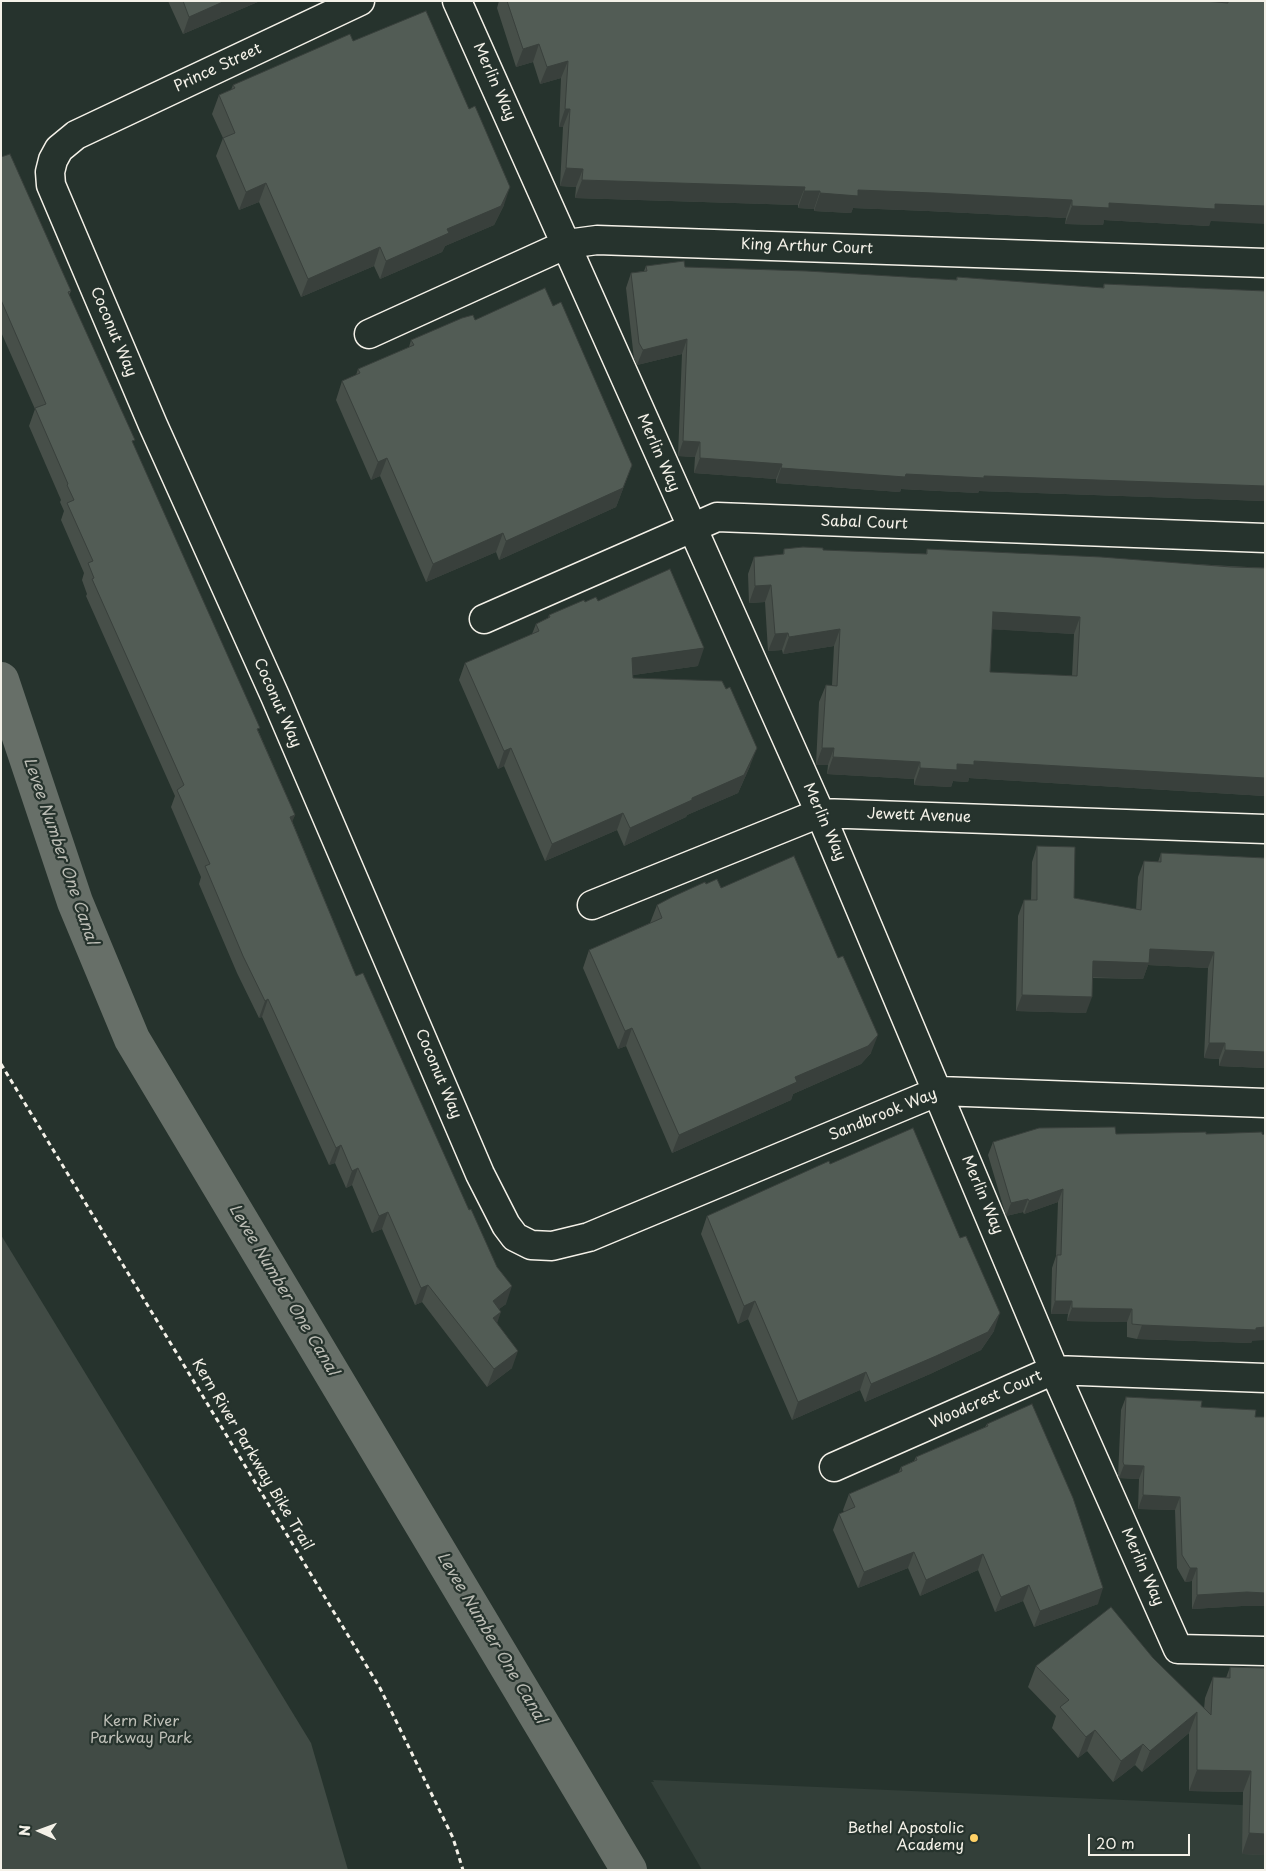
<!DOCTYPE html>
<html>
<head>
<meta charset="utf-8">
<style>
  body { margin:0 }
  #map { position:relative; width:1266px; height:1871px; overflow:hidden; background:#26332d; font-family:"Playpen Sans",sans-serif }
  canvas { display:block }
  .frame { position:absolute; inset:0; border:2px solid #f4f1e8; pointer-events:none }
  .north { position:absolute; left:15px; top:1806px; width:50px; height:50px; -webkit-text-stroke:4px #26332d; paint-order:stroke; rotate:272deg; font-size:14px; font-weight:700; line-height:20px; text-align:center; color:#f4f1e8 }
  .north::after { content:''; display:block; margin:auto; width:18px; height:22px; background:#f4f1e8; clip-path:polygon(50% 0,100% 100%,50% 72%,0 100%) }
  .scale { position:absolute; left:1088px; top:1834px; width:102px; height:22px; box-sizing:border-box; border:2px solid #f4f1e8; border-top:0; padding-left:6px; font-size:15px; line-height:18px; white-space:nowrap; color:#f4f1e8; -webkit-text-stroke:4px #26332d; paint-order:stroke }
</style>
</head>
<body>
<div id="map">
<canvas width="1266" height="1871"></canvas>
<div class="frame"></div>
<div class="north">N</div>
<div class="scale">20 m</div>
</div>
<script>
const g = document.querySelector('canvas').getContext('2d');
g.lineJoin = 'round';
function paint(path, color) { g.fillStyle = color; g.fill(path, 'evenodd'); }
const poly = rows => new Path2D(rows.map(r => 'M' + r).join(''));
function strokePath(path, color, width, dash) { g.strokeStyle = color; g.lineWidth = width; g.lineCap = dash ? 'butt' : 'round'; g.setLineDash(dash || []); g.stroke(path); }
function label(font, color, halo, rows, align = 'center') {
  g.font = font + ' "Playpen Sans",sans-serif'; g.lineWidth = 4.5; g.setLineDash([]); g.textBaseline = 'middle'; g.strokeStyle = halo; g.fillStyle = color; for (const [text, x, y, turn = 0] of rows) {
    g.save(); g.translate(x, y); g.rotate((+turn || 0) * Math.PI / 180); g.textAlign = isNaN(turn) ? turn : align; if (halo) g.strokeText(text, 0, 0); g.fillText(text, 0, 0); g.restore();
  }
}
paint(poly([
  [653,1780,1265,1806,1265,1870,702,1870,651,1782,654,1782]
]), '#333f39');
paint(poly([
  [1,1235,311,1743,348,1870,1,1870]
]), '#414b45');
strokePath(poly([
  [1,680,75,902,132,1039,629,1870]
]), '#676f68', 36);
const minor = poly([
  [360,1,76,135,59,149,53,160,50,172,51,185,153,425,275,696,480,1174,506,1225,515,1237,531,1245,552,1246,589,1237,939,1091,1265,1103],
  [457,1,820,813,1054,1370,1178,1649,1265,1651],
  [369,334,567,244,597,240,1265,263],
  [484,619,717,517,1265,538],
  [592,905,820,813,1265,829],
  [834,1467,1054,1370,1265,1378]
]);
strokePath(minor, '#f4f1e8', 31);
strokePath(poly([
  [1,1064,380,1688,453,1838,463,1870]
]), '#f4f1e8', 3, [5, 4]);
strokePath(minor, '#26332d', 28);
paint(poly([
  [168,1,260,1,183,34],
  [499,1,1204,1,1226,2,1227,1,1265,1,1209,226,1104,220,1103,225,1065,224,1066,218,928,211,853,208,851,213,814,211,814,209,798,208,798,205,575,198,576,187,560,186,563,127,559,127,561,78,540,84,533,62,516,67,497,8],
  [353,41,504,205,494,225,445,246,442,252,380,279,374,266,301,297,259,202,239,210,216,156,223,138,212,114,219,95,231,90,233,85],
  [1,157,71,291,69,295,133,444,295,815,292,821,356,976,506,1304,499,1309,497,1323,512,1368,487,1387,422,1302,415,1305,382,1229,372,1233,352,1185,346,1188,335,1163,329,1165,262,1017,259,1018,237,973,199,884,201,877,171,807,175,796,86,596,87,594,82,580,84,573,61,520,64,511,60,502,61,500,29,426,35,409,1,332],
  [646,266,685,267,956,280,957,277,1103,288,1104,284,1265,291,1265,501,979,491,978,493,901,489,900,492,776,483,776,479,694,473,695,457,678,456,682,354,637,365,634,359,626,288,631,273,644,271],
  [553,306,632,465,616,507,499,560,496,552,426,582,380,476,371,480,336,400,342,381,356,375,358,369,409,347,411,340,475,320],
  [784,549,926,554,927,549,1265,568,1265,796,969,778,968,782,953,781,951,787,914,785,914,779,827,774,828,765,816,765,819,702,826,685,832,685,834,646,783,654,782,650,768,651,765,602,749,603,748,574,754,557,783,554],
  [992,629,1074,634,1072,676,990,672],
  [598,601,698,666,633,675,633,678,750,766,738,793,687,815,686,817,624,846,617,830,545,861,504,766,498,769,459,680,465,663,532,634,536,624,548,618,549,615,585,602],
  [1037,846,1074,898,1136,910,1138,877,1144,861,1158,862,1161,853,1265,858,1265,1068,1219,1066,1219,1059,1204,1058,1208,968,1148,965,1143,979,1092,978,1086,1013,1016,1011,1018,916,1024,900,1031,900,1032,862],
  [706,884,721,888,871,1053,861,1064,793,1094,791,1100,672,1153,626,1046,618,1049,583,968,589,950,650,923,657,905],
  [1116,1134,1252,1341,1251,1343,1137,1339,1127,1337,1127,1322,1067,1321,1068,1314,1051,1314,1052,1268,1056,1256,1058,1202,1024,1214,1023,1212,1006,1216,988,1155,993,1142],
  [707,1216,994,1331,981,1350,930,1374,865,1402,860,1390,792,1420,748,1319,738,1324,701,1234],
  [1126,1397,1201,1407,1255,1417,1265,1417,1265,1606,1242,1606,1192,1609,1192,1581,1185,1582,1177,1568,1175,1510,1138,1509,1139,1479,1119,1478,1118,1476,1121,1410],
  [987,1424,1098,1604,1034,1627,1023,1601,995,1612,978,1570,920,1596,908,1568,858,1588,833,1530,839,1514,844,1512,843,1510,849,1494,898,1473,901,1467,914,1461,916,1457,985,1427],
  [1153,1658,1204,1709,1205,1698,1213,1677,1226,1678,1230,1667,1265,1668,1265,1855,1242,1854,1243,1792,1189,1791,1189,1733,1142,1772,1135,1765,1113,1782,1087,1751,1078,1758,1052,1728,1056,1716,1028,1687,1036,1666]
]), '#474f49');
paint(poly([
  [225,1,260,1,183,34,189,17],
  [539,44,533,62,516,67,523,49],
  [568,61,561,78,540,84,547,67],
  [565,109,570,109,563,127,559,127],
  [566,168,583,169,576,187,560,186],
  [582,180,805,187,798,205,575,198],
  [266,183,259,202,239,210,246,192],
  [510,187,504,205,494,225,445,246,442,252,380,279,386,261,447,229],
  [858,190,934,193,1072,200,1066,218,928,211,853,208,851,213,814,211,820,193],
  [804,191,820,191,814,209,798,208],
  [1109,203,1215,204,1265,206,1265,224,1211,221,1209,226,1104,220,1103,225,1065,224,1072,206],
  [380,247,374,266,301,297,308,279],
  [687,339,682,354,637,365,643,350],
  [683,441,700,442,695,457,678,456],
  [387,458,380,476,371,480,378,462],
  [700,458,782,464,776,479,694,473],
  [632,465,616,507,499,560,506,541],
  [781,468,1265,486,1265,501,979,491,978,493,901,489,900,492,776,483],
  [503,533,496,552,426,582,433,564],
  [771,585,765,602,749,603,755,586],
  [993,612,1080,617,1074,634,987,629],
  [840,629,834,646,783,654,789,637],
  [788,633,782,650,768,651,775,634],
  [704,648,698,666,626,676,632,658],
  [511,748,504,766,498,769,504,751],
  [757,748,750,766,738,793,687,815,686,817,624,846,630,828,692,798],
  [822,748,834,748,828,765,816,765],
  [833,757,920,762,914,779,827,774],
  [974,761,1265,778,1265,796,969,778,968,782,953,781,951,787,914,785,920,768],
  [623,813,617,830,545,861,552,844],
  [295,815,288,832,290,817],
  [1150,949,1214,952,1208,968,1148,965,1143,979,1087,977,1093,961],
  [1022,995,1092,997,1086,1013,1016,1011],
  [268,999,262,1017,259,1018,265,1001],
  [632,1028,626,1046,618,1049,625,1031],
  [878,1035,871,1053,861,1064,793,1094,791,1100,672,1153,679,1135,795,1077],
  [1209,1043,1225,1043,1219,1059,1204,1058],
  [1225,1050,1265,1052,1265,1068,1219,1066],
  [341,1145,335,1163,329,1165,336,1148],
  [358,1168,352,1185,346,1188,352,1171],
  [1063,1189,1058,1202,1024,1214,1029,1201],
  [1028,1199,1023,1212,1006,1216,1011,1203],
  [388,1212,382,1229,372,1233,379,1216],
  [428,1285,422,1302,415,1305,421,1288],
  [512,1286,506,1304,487,1318,493,1301],
  [755,1301,748,1319,738,1324,744,1306],
  [1055,1301,1072,1301,1068,1314,1051,1314],
  [1072,1308,1132,1309,1127,1322,1067,1321],
  [501,1312,495,1329,493,1318],
  [1000,1313,994,1331,981,1350,930,1374,865,1402,871,1384],
  [1142,1325,1265,1327,1265,1340,1252,1341,1251,1343,1137,1339],
  [518,1351,512,1368,487,1387,494,1369],
  [866,1372,860,1390,792,1420,798,1402],
  [1124,1465,1144,1466,1139,1479,1119,1478],
  [1143,1495,1180,1497,1175,1510,1138,1509],
  [914,1552,908,1568,858,1588,864,1572],
  [983,1554,978,1570,920,1596,926,1580],
  [1190,1568,1197,1568,1192,1581,1185,1582],
  [1029,1585,1023,1601,995,1612,1001,1597],
  [1103,1588,1098,1604,1034,1627,1040,1611],
  [1247,1592,1265,1593,1265,1606,1242,1606,1192,1609,1197,1595],
  [1197,1712,1189,1733,1142,1772,1150,1751],
  [1095,1730,1087,1751,1078,1758,1086,1737],
  [1143,1744,1135,1765,1113,1782,1121,1761],
  [1197,1770,1251,1771,1243,1792,1189,1791],
  [1249,1833,1265,1834,1265,1855,1242,1854]
]), '#39403c');
const building = poly([
  [183,1,225,1,189,17,183,1],
  [507,1,1204,1,1228,3,1228,1,1265,1,1265,206,1215,204,1215,209,1109,203,1109,208,1072,206,1072,200,934,193,858,190,858,196,820,193,820,191,804,191,805,187,582,180,583,169,566,168,570,109,565,109,568,61,547,67,539,44,523,49,507,1],
  [426,11,469,109,475,106,510,187,501,206,447,229,449,233,386,261,380,247,308,279,266,183,246,192,223,138,235,133,219,95,235,88,233,85,350,34,353,41,426,11],
  [10,154,71,291,68,292,135,440,132,441,260,728,257,729,295,815,290,817,356,976,363,973,469,1210,471,1209,497,1267,512,1286,493,1301,501,1312,493,1318,518,1351,494,1369,428,1285,421,1288,388,1212,379,1216,358,1168,352,1171,341,1145,336,1148,268,999,265,1001,243,956,205,866,210,864,177,790,184,785,92,579,94,578,88,563,93,561,67,503,74,500,67,485,68,484,35,408,46,404,1,300,1,157,10,154],
  [684,261,685,267,807,271,957,280,957,277,1104,288,1104,284,1265,291,1265,486,984,476,984,478,906,474,905,477,781,468,782,464,700,458,700,442,683,441,687,339,643,350,639,343,631,273,647,271,646,266,684,261],
  [545,288,553,306,561,302,632,465,623,488,506,541,503,533,433,564,387,458,378,462,342,381,360,373,358,369,414,345,411,340,462,318,473,315,475,320,545,288],
  [803,547,823,548,823,550,927,554,927,549,1101,557,1231,567,1265,568,1265,778,974,761,974,765,957,764,957,770,920,768,920,762,833,757,834,748,822,748,826,685,837,686,840,629,789,637,788,633,775,634,771,585,755,586,754,557,784,554,784,549,803,547],
  [993,612,1080,617,1077,676,990,672,993,612],
  [670,569,704,648,632,658,633,678,722,681,726,689,730,687,757,748,744,775,692,798,692,800,630,828,623,813,552,844,511,748,504,751,465,663,539,631,536,624,550,617,549,615,584,600,585,602,596,597,598,601,670,569],
  [1037,846,1075,847,1074,898,1141,910,1144,861,1161,862,1161,853,1265,858,1265,1052,1225,1050,1225,1043,1209,1043,1214,952,1150,949,1149,963,1093,961,1092,997,1022,995,1024,900,1037,900,1037,846],
  [794,856,838,958,843,956,878,1035,868,1046,795,1077,797,1082,679,1135,632,1028,625,1031,589,950,662,918,657,905,672,897,705,882,706,884,717,879,721,888,794,856],
  [1115,1127,1116,1134,1206,1132,1206,1134,1262,1132,1262,1134,1265,1135,1265,1327,1256,1328,1256,1330,1142,1325,1132,1324,1132,1309,1072,1308,1072,1301,1055,1301,1057,1255,1061,1255,1063,1189,1029,1201,1028,1199,1011,1203,993,1142,1039,1128,1115,1127],
  [913,1128,960,1238,966,1236,1000,1313,988,1332,936,1356,871,1384,866,1372,798,1402,755,1301,744,1306,707,1216,829,1161,830,1164,913,1128],
  [1126,1397,1202,1401,1201,1407,1256,1410,1255,1417,1265,1417,1265,1593,1247,1592,1197,1595,1197,1568,1190,1568,1182,1555,1180,1497,1143,1495,1144,1466,1124,1465,1123,1462,1126,1397],
  [1032,1404,1073,1498,1103,1588,1040,1611,1029,1585,1001,1597,983,1554,926,1580,914,1552,864,1572,839,1514,855,1507,849,1494,902,1471,901,1467,917,1460,916,1457,988,1426,987,1424,1032,1404],
  [1111,1607,1153,1658,1211,1715,1213,1677,1230,1678,1230,1667,1265,1668,1265,1834,1249,1833,1251,1771,1197,1770,1197,1712,1150,1751,1143,1744,1121,1761,1095,1730,1086,1737,1060,1707,1069,1700,1036,1666,1111,1607]
]);
paint(building, '#525c55');
strokePath(building, '#39403c', 1);
for (const [x, y, r, color] of [
  [974,1838,5,"#ffd166"]
]) { const dot = new Path2D(); dot.arc(x, y, r, 0, 2 * Math.PI); g.fillStyle = color; g.fill(dot); strokePath(dot, '#26332d', 2); }
label('15px', '#f4f1e8', '#26332d', [
  ["Prince Street",218,68,-25],
  ["Merlin Way",494,82,66],
  ["King Arthur Court",807,247,2],
  ["Coconut Way",113,332,67],
  ["Merlin Way",658,453,66],
  ["Sabal Court",864,523,2],
  ["Coconut Way",277,703,66],
  ["Jewett Avenue",919,816,2],
  ["Merlin Way",824,822,66],
  ["Coconut Way",438,1074,67],
  ["Sandbrook Way",883,1115,-22],
  ["Merlin Way",982,1195,67],
  ["Woodcrest Court",986,1400,-24],
  ["Kern River Parkway Bike Trail",252,1455,59],
  ["Merlin Way",1142,1567,66]
]);
label('15px', '#bebfb7', '#26332d', [
  ["Kern River",141,1722],
  ["Parkway Park",141,1739]
]);
label('15px', '#f4f1e8', '#26332d', [
  ["Bethel Apostolic",964,1829],
  ["Academy",964,1846]
], 'right');
label('italic 16px', '#bcbdb5', '#26332d', [
  ["Levee Number One Canal",60,851,71],
  ["Levee Number One Canal",283,1290,59],
  ["Levee Number One Canal",491,1638,59]
]);
</script>
</body>
</html>
